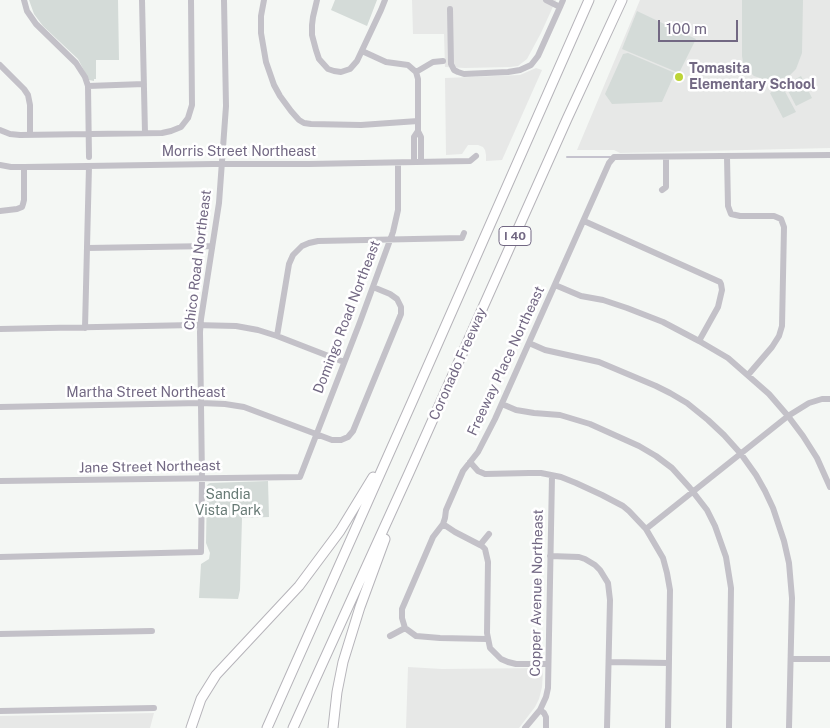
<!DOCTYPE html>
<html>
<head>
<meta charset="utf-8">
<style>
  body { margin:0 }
  #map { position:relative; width:830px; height:728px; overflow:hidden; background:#f4f7f4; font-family:"Public Sans",sans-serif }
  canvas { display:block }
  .scale { position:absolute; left:658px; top:20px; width:80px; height:22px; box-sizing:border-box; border:2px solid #726883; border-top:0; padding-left:6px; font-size:15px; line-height:18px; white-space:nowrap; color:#726883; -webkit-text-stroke:4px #fff; paint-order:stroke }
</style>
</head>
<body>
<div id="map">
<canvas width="830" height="728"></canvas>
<div class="scale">100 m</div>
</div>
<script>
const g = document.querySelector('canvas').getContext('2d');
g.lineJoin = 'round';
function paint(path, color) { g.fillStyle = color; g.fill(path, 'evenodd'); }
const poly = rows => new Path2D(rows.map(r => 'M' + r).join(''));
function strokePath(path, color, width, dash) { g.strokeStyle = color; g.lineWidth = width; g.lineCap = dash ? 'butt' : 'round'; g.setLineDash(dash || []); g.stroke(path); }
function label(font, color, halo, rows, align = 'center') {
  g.font = font + ' "Public Sans",sans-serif'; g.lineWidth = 5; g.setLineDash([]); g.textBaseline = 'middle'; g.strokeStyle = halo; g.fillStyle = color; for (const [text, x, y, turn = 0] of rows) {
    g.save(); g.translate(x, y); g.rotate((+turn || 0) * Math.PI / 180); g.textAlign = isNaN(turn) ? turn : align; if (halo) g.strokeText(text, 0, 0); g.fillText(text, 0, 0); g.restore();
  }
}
paint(poly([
  [412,0,556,0,541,33,527,59,518,66,510,67,465,68,445,67,444,34,413,34],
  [640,0,830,0,830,148,620,153,614,150,577,150],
  [536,68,542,70,502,160,486,161,486,155,485,150,483,147,478,145,468,145,462,154,446,155,445,78,520,75],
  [408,667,442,669,541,668,543,671,542,687,539,699,535,707,519,728,406,728],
  [154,713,150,728,0,728,0,716]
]), '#e7e8e7');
paint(poly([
  [29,0,118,0,119,60,96,60,96,79,94,79,94,81,89,80,78,59,43,26,34,14],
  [335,0,377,0,367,26,331,10],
  [742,0,803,0,802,53,796,69,790,75,783,78,772,80,763,79,754,76,747,69,743,62,742,56],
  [637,11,696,39,679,73,622,49],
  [628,53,675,73,662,102,612,104,605,94,623,54],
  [801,76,812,98,796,106,785,85],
  [782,86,796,112,783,118,770,93],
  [268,481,269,517,242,518,240,590,238,599,199,598,201,564,209,559,210,553,206,543,207,486,208,484,210,483]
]), '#d4dbd8');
strokePath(poly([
  [567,157,612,157]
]), '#c5c3ce', 2);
const highway = poly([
  [191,728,201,699,216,675,299,586,340,531,373,477],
  [267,728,412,402,589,0],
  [293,728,409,473,567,119,622,0],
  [333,728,337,692,343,662,360,607,385,539]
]);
strokePath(highway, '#b6b4ba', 11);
strokePath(poly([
  [24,0,27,11,36,24,76,63,85,77,88,86,89,157],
  [142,0,145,133],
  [264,0,261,16,261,33,266,62,274,85,280,96,291,111,299,120,304,123,311,124,361,125,418,121],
  [317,0,313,17,312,25,312,35,316,50,319,59,328,69,334,71,341,72,350,69,357,61,381,10,385,0],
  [546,0,560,7,563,0],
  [450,9,451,64,454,70,458,72,464,74,508,72,520,70,531,65,538,56,560,7],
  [362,51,386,62,408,65,416,72,418,79,418,131,421,137,421,162],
  [0,65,24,89,28,95,30,105,30,134],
  [416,72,433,62,443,61],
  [88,86,144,84],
  [0,130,10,134,20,135,162,133,171,131,181,127,188,118,192,105,191,0],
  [727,157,728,206,731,214,740,216,774,216,781,219,784,227,782,326,779,336,772,347,748,375],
  [414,162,414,137,418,131],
  [0,165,11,167,24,167,213,164,309,164,470,161,476,156],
  [662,190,666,187,666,157],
  [0,211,17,209,22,207,23,204,24,200,24,167],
  [584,221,720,282,721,284,722,290,718,307,699,341],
  [87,248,212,246],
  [555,285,581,296,603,300,627,308,663,322,699,341,728,358,769,394,788,416,803,436,817,458,830,487],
  [85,328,89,166],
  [0,329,194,325,236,326,258,330,277,336,344,362],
  [277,336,289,264,293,255,302,246,309,243,318,241,462,238,464,233],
  [529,343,545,350,599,362,656,386,670,393,687,403,708,420,724,435,741,454,756,475,765,491,773,508,784,541,789,563,792,598,789,728],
  [502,404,516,410,534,413,560,415,590,424,639,446,656,456,672,468,690,488,707,510,715,526,726,557,731,588,729,728],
  [0,407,201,403,225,404,244,407,332,440,341,440,348,437,353,431,401,314,401,307,397,299,390,294,373,287],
  [470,462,478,471,485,474,529,473,541,473,561,477,576,483,602,495,623,506,629,511,646,529,663,558,667,573,670,590,668,728],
  [0,481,300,477,360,322,393,232,398,210,398,163],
  [443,524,455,532,482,546,485,549,488,562,487,633,490,648,501,659,508,662,516,664,548,664],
  [646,529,788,416,809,403,822,399,830,399],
  [480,545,489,534],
  [550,556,579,557,585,559,595,565,600,570,608,583,610,600,607,728],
  [0,557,201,552,202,479,200,332,201,319,219,203,226,106,224,0],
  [0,634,152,631],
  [390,636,405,628],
  [487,639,440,638,416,636,405,628,402,618,402,609,433,537,443,524,445,518,446,510,463,471,478,452,495,419,609,163,614,157,830,155],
  [791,659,830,659],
  [609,662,669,663],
  [540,710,544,713,546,717,546,728],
  [0,711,154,708],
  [525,728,540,710,546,697,548,688,552,476]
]), '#c3c1c8', 6);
strokePath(highway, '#fff', 9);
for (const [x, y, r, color] of [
  [679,77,5,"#bdd437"]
]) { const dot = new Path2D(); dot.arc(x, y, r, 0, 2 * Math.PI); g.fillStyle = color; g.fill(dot); strokePath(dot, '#fff', 2); }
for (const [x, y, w] of [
  [515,236,32]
]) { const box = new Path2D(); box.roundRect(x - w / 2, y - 9.5, w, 19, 4); g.fillStyle = '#fff'; g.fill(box); strokePath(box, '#726883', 1); }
label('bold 12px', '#726883', null, [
  ["I 40",515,236]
]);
label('bold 14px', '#726883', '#fff', [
  ["Tomasita",689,69],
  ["Elementary School",689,85]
], 'left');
label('14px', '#726883', '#fff', [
  ["Morris Street Northeast",239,152],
  ["Chico Road Northeast",198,260,-83],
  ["Domingo Road Northeast",347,317,-69],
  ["Freeway Place Northeast",506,361,-65],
  ["Coronado Freeway",458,364,-66],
  ["Martha Street Northeast",146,393],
  ["Jane Street Northeast",150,467,-1],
  ["Copper Avenue Northeast",537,593,-89]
]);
label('14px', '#677a75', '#fff', [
  ["Sandia",228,495],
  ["Vista Park",228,511]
]);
</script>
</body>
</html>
